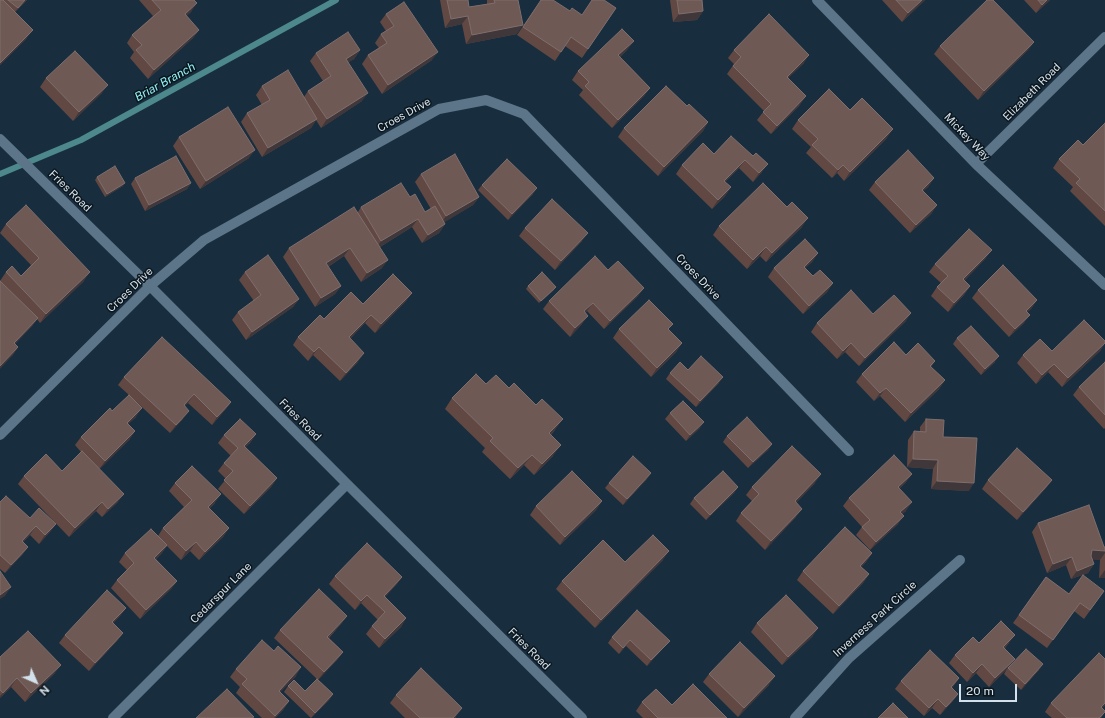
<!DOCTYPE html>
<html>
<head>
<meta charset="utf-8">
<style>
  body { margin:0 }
  #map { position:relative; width:1105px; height:718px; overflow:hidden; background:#182e3f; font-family:"Public Sans",sans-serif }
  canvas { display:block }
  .north { position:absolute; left:16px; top:662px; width:40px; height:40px; -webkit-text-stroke:3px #0c161d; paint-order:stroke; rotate:135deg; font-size:11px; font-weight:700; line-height:16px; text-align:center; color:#d3e1ec }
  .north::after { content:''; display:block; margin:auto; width:14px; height:18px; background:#d3e1ec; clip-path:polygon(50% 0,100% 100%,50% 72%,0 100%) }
  .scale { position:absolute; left:959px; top:684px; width:58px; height:18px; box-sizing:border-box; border:2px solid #d3e1ec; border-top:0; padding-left:5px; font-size:12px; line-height:14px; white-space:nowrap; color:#d3e1ec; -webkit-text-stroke:3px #0c161d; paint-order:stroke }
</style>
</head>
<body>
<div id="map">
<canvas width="1105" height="718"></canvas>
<div class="north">N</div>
<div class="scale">20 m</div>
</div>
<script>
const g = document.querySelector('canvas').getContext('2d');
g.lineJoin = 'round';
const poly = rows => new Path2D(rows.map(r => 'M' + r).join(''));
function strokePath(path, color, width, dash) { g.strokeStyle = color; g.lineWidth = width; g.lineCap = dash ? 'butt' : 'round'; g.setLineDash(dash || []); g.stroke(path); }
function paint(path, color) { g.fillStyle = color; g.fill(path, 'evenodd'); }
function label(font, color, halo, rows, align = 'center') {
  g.font = font + ' "Public Sans",sans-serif'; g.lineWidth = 3; g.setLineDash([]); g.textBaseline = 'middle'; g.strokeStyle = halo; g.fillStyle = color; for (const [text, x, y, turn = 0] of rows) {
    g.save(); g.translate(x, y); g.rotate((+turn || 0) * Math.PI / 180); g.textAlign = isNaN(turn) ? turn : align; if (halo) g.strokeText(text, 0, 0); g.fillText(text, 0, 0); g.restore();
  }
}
strokePath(poly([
  [0,174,81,140,336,0]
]), '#4c888c', 6);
strokePath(poly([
  [817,0,976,164,1105,285],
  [0,139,150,286,347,484,582,718],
  [976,164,1105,37],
  [0,435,150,286,204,240,439,109,486,100,524,114,849,451],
  [113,718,347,484],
  [795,718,849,658,960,560]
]), '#5c7589', 10);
paint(poly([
  [0,0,27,0,15,12,27,38,0,65],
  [139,0,194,0,191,12,186,16,199,30,193,38,148,79,130,58,134,52,127,43,132,35,153,16],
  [440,0,468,0,469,7,487,4,487,0,518,0,517,34,466,44,462,24,445,28],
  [541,0,570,11,582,15,616,8,582,58,565,46,555,61,517,35],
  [670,0,702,0,703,11,697,20,673,22],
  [882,0,925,0,902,22],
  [1024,0,1050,0,1036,13],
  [386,14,432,60,382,94,362,64,368,55,379,48,375,43,381,34,386,31,380,22],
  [1034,42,1028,50,978,100,934,54,940,46],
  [628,49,620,57,650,88,644,96,612,128,579,95,583,90,572,80,578,71],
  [360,50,354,59,348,62,362,101,321,128,316,120,311,128,262,157,241,122,247,113,262,105,256,95,262,86,304,97,308,91,323,81,310,61,316,53],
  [734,50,804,63,788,78,800,105,771,134,757,120,764,111,727,74,734,64,728,58],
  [46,78,102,93,73,121,40,87],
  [687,106,708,122,703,131,658,176,618,137,624,128],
  [850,110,887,138,844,181,837,173,832,178,806,153,811,147,792,129,798,120],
  [1105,123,1105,226,1070,191,1073,187,1053,168,1059,159,1083,145],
  [731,136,762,172,753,182,739,168,725,182,731,187,725,196,712,209,676,174,682,165,714,154],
  [179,137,249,158,200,189,173,146],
  [421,174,479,197,473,205,444,222,445,224,439,233,422,243,412,227,380,247,382,268,361,282,344,256,328,267,341,286,335,294,315,307,283,257,289,248,358,212,361,207,410,197,425,212,431,209,415,182],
  [97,177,123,186,105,197,95,180],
  [135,178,191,183,187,189,145,211,131,184],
  [934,178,928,187,923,191,937,205,931,214,910,233,869,190,875,182],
  [482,185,533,194,508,220,478,190],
  [6,224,84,281,40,323,37,319,32,326,15,344,18,347,12,356,0,281,6,272,21,276,31,265,0,233],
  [719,226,802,227,766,262,760,256,747,269,713,235],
  [525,228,582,241,555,270,519,236],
  [818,253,812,262,805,268,813,276,833,283,827,292,803,314,768,277,774,268],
  [986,258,964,281,970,286,964,295,948,312,931,296,937,287,941,283,929,272,935,264],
  [608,270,644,288,638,296,604,329,587,311,585,313,582,324,570,337,543,309,549,301],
  [245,272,299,299,293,307,246,340,232,320,238,312,254,301,239,280],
  [528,286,554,290,539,303,526,289],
  [978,290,1037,300,1031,309,1027,312,1024,323,1009,337,972,298],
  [412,293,406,301,375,333,365,323,350,339,358,362,340,381,313,355,308,361,293,345,298,337,324,319,363,304],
  [906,321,859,366,845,352,837,359,811,332,817,323],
  [619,329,669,330,682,343,676,352,651,377,613,338],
  [957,338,995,362,981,375,953,344],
  [1105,343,1100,351,1062,387,1048,372,1036,384,1017,363,1023,355,1052,351],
  [906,355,935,361,931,367,945,380,939,389,905,422,880,396,874,401,856,382,862,374],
  [1105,362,1105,428,1104,429,1073,395,1079,387],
  [688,370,719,383,696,407,666,379,670,373],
  [124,377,231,402,225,410,212,425,188,403,184,406,183,419,170,433,131,397,136,417,128,424,135,431,129,440,99,469,118,502,102,517,96,511,69,537,18,484,24,476,62,471,81,452,75,445,81,437,112,411,129,395,118,385],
  [486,384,509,388,555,430,551,435,553,456,534,475,524,465,510,479,482,452,485,448,445,409,452,398],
  [670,413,700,428,686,441,665,419],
  [926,419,943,437,969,491,931,489,933,469,907,467,908,440,914,431,920,432,920,427],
  [256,434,250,443,245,447,277,478,271,487,244,514,218,489,226,479,218,471,224,463,231,456,218,443,224,435],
  [727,436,772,444,768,450,748,468,723,442],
  [912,474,906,482,899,489,906,511,902,514,898,524,870,550,856,535,862,527,843,506,849,498],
  [647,479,623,505,605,488,609,483],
  [988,480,1052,480,1046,488,1017,520,982,489],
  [175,483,215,503,209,509,229,528,223,537,199,560,190,551,181,560,167,546,161,554,156,559,177,581,171,589,140,619,111,588,117,580,127,570,119,562,125,553,158,536,163,528,184,507,169,491],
  [815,483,796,503,796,517,765,550,736,521,741,513,752,501,746,495,752,487],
  [738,487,734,493,706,520,690,504,694,498],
  [602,501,596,510,560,545,530,515,536,506],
  [0,502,30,518,56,524,50,532,39,544,30,535,23,542,28,547,22,555,5,573,0,569],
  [1038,523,1105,547,1105,578,1099,578,1100,560,1092,559,1094,564,1088,573,1071,579,1066,565,1047,573,1032,532],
  [872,553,866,562,861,567,869,574,863,583,833,614,797,580,803,571],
  [663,560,595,628,556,589,562,581,625,562],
  [335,576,402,577,396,585,385,597,406,618,401,627,379,648,366,634,372,626,378,620,361,603,355,610,329,584],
  [1046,577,1069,594,1104,591,1084,619,1074,611,1047,648,1013,623],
  [126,608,120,616,113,623,123,633,117,641,89,671,59,643,65,635],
  [347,616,341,624,329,638,343,652,337,660,318,680,333,694,329,700,311,718,284,692,288,686,305,691,317,679,274,638,280,630],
  [757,623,818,628,812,637,782,665,751,632],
  [612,637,670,641,665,646,647,666,626,646,619,654,608,643],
  [979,643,1009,643,1005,648,1010,665,1039,670,1021,690,1004,674,1007,669,989,687,976,673,967,682,949,663,955,655],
  [0,657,55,673,25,702,11,687,0,698],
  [236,669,296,676,280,692,289,701,283,710,275,718,262,718,236,693,240,687,230,677],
  [709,674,769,685,738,717,703,682],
  [959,678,952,688,958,694,952,702,940,715,932,708,924,716,895,689,901,681],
  [396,695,456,717,455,718,405,718,390,703],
  [642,702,672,705,727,718,643,718,636,711],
  [1051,703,1105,705,1102,708,1105,712,1101,718,1052,718,1045,712]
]), '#624843');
paint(poly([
  [25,0,27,0,13,14,18,8],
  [922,0,925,0,902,22,908,13],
  [1047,0,1050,0,1036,13,1042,5],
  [197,3,191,12,179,23,185,14],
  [703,11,697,20,673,22,679,14],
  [468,16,462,24,445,28,451,19],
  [523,25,517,34,466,44,472,35],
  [33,30,27,38,0,65,0,63],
  [199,30,193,38,148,79,154,70],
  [634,41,628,49,613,64,618,55],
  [1034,42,1028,50,978,100,984,91],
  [360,50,354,59,340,68,346,59],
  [438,52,432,60,382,94,388,85],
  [809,55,804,63,781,85,787,77],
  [108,85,102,93,73,121,79,112],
  [650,88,644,96,612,128,618,120],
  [368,93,362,101,321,128,327,119],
  [806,96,800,105,771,134,777,126],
  [317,119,311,128,262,157,268,148],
  [708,122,703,131,658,176,664,167],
  [893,129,887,138,844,181,850,172],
  [255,150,249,158,200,189,206,181],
  [745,160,739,168,718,189,724,181],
  [768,164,762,172,753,182,759,173],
  [843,165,837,173,832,178,838,170],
  [934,178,928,187,916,198,922,190],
  [125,183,123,186,105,197,107,194],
  [191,183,187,189,145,211,149,205],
  [731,187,725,196,712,209,718,200],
  [537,188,533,194,508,220,512,214],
  [479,197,473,205,440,225,446,216],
  [937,205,931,214,910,233,916,225],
  [808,218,802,227,766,262,772,253],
  [418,219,412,227,375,250,381,241],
  [445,224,439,233,422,243,428,235],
  [588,233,582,241,555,270,561,261],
  [766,247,760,256,747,269,753,260],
  [350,248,344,256,320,272,326,263],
  [992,250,986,258,957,288,963,279],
  [818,253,812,262,798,275,804,267],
  [388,260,382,268,361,282,367,273],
  [90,272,84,281,40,323,46,314],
  [833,283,827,292,803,314,809,306],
  [341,286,335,294,315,307,321,298],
  [970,286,964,295,948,312,954,303],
  [556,287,554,290,539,303,541,301],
  [644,288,638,296,604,329,610,321],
  [412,293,406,301,375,333,381,324],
  [299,299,293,307,246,340,252,332],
  [1037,300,1031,309,1020,319,1026,311],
  [593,303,587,311,578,320,584,311],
  [911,313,906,321,859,366,865,358],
  [371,315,365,323,343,346,349,337],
  [1030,315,1024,323,1009,337,1015,329],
  [588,316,582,324,570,337,575,328],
  [38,318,32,326,8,351,14,343],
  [682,343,676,352,651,377,657,368],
  [851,343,845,352,837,359,843,351],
  [1105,343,1100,351,1062,387,1068,378],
  [18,347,12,356,0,369,0,366],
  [319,347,313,355,308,361,314,352],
  [364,353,358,362,340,381,346,373],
  [999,356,995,362,981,375,985,369],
  [1054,364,1048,372,1036,384,1042,375],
  [723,377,719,383,696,407,700,401],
  [945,380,939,389,905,422,911,413],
  [886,388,880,396,874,401,880,393],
  [194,394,188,403,178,414,184,405],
  [231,402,225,410,212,425,217,417],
  [142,408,136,417,121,431,127,423],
  [189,411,183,419,170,433,176,425],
  [563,419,555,430,541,444,549,433],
  [704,422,700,428,686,441,690,435],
  [135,431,129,440,99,470,105,461],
  [256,434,250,443,238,455,244,446],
  [772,444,768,450,748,468,753,462],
  [561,445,553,456,534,475,542,464],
  [532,455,524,465,510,479,518,468],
  [913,459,938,460,933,469,907,467],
  [651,473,647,479,623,505,627,499],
  [821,474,815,483,789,510,795,501],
  [912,474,906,482,892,496,898,487],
  [277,478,271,487,244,514,250,506],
  [1052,480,1046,488,1017,520,1023,512],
  [937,481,974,483,969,491,931,489],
  [738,487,734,493,706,520,710,515],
  [124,494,118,502,102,517,108,509],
  [221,494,215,503,202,516,208,507],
  [602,501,596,510,560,545,565,537],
  [102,502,96,511,69,537,75,528],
  [912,502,906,511,894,521,900,512],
  [802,509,796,517,765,550,771,541],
  [904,516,898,524,870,550,876,542],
  [56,524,50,532,39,544,45,535],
  [36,526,30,535,16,549,22,541],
  [229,528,223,537,199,560,205,552],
  [196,542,190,551,181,560,186,551],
  [167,545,161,554,148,566,154,558],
  [28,547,22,555,5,573,11,565],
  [1092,550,1105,551,1105,553,1100,560,1086,559],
  [669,551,663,560,595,628,601,620],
  [872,553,866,562,854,575,860,566],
  [1072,557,1066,565,1047,573,1053,564],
  [1094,564,1088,573,1071,579,1077,571],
  [1105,570,1105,578,1099,578],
  [869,574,863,583,833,614,839,606],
  [402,577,396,585,378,604,384,596],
  [177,581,171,589,140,619,146,610],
  [11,587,5,596,0,599,0,595],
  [367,595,361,603,355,610,361,601],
  [126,608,120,616,106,631,112,622],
  [347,616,341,624,321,645,327,637],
  [406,618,401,627,379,648,385,639],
  [818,628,812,637,782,665,788,657],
  [123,633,117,641,89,671,95,663],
  [1015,635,1009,643,997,655,1003,647],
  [630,640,626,646,619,654,623,648],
  [670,641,665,646,647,666,651,660],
  [343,652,337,660,318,680,324,672],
  [1015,659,1009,667,989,687,995,678],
  [982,664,976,673,967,682,973,673],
  [1043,664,1039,670,1021,690,1025,684],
  [61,665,55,673,25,702,31,693],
  [301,667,296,676,273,700,279,691],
  [775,676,769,685,738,717,744,708],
  [17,678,11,687,0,698,0,696,3,693],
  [959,678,953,687,945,695,951,687],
  [333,694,329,700,311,718,315,713],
  [958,694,952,702,940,715,946,707],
  [938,699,932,708,924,716,929,708],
  [289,701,283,710,275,718,274,718],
  [1105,703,1105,705,1095,715,1101,707],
  [462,708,455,718,453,718]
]), '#40373a');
const building = poly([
  [0,0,3,0,33,30,0,63,0,0],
  [8,0,25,0,18,8,8,0],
  [152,0,194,0,197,3,185,14,199,30,154,70,136,50,142,45,132,35,161,10,152,0],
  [447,0,468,0,469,7,495,3,494,0,518,0,523,25,472,35,468,16,451,19,447,0],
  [541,0,553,0,570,11,572,8,582,15,592,0,604,0,616,8,588,49,571,37,561,52,523,27,541,0],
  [677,0,702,0,703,11,679,14,677,0],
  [896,0,922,0,908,13,896,0],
  [987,0,993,0,1034,42,984,91,940,46,987,0],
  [1038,0,1047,0,1042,5,1038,0],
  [404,2,438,52,388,85,368,55,387,43,381,34,394,26,386,14,404,2],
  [769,14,809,55,787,77,806,96,777,126,763,112,771,104,733,66,741,57,734,50,769,14],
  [622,29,634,41,618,55,650,88,618,120,585,86,589,82,578,71,622,29],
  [348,32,360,50,346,59,368,93,327,119,308,91,331,76,316,53,348,32],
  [75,51,108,85,79,112,46,78,75,51],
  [288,70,317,119,268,148,247,113,270,100,262,86,288,70],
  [666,86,687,106,689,104,708,122,664,167,624,128,666,86],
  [829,89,850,110,862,98,893,129,850,172,843,165,838,170,812,145,818,139,798,120,829,89],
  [228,107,255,150,206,181,179,137,228,107],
  [1105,123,1105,211,1076,183,1080,179,1059,159,1078,140,1083,145,1105,123],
  [731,136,753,156,756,153,768,164,759,173,745,160,724,181,731,187,718,200,682,165,703,143,714,154,731,136],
  [908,150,934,178,922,190,937,205,916,225,875,182,908,150],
  [455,154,479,197,446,216,421,174,455,154],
  [176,156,191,183,149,205,135,178,176,156],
  [507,159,537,188,512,214,482,185,507,159],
  [115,166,125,183,107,194,97,177,115,166],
  [401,183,410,197,415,194,425,212,435,206,445,224,428,235,418,219,381,241,361,207,401,183],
  [763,183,787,207,792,202,808,218,772,253,766,247,753,260,719,226,763,183],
  [552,199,588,233,561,261,525,228,552,199],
  [26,205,90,272,46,314,6,272,12,266,21,276,39,258,6,224,26,205],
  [354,207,388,260,367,273,350,248,326,263,341,286,321,298,289,248,354,207],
  [969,229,992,250,963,279,970,286,954,303,937,287,948,276,935,264,969,229],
  [805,239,818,253,804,267,813,276,820,270,833,283,809,306,774,268,805,239],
  [268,255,299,299,252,332,238,312,261,295,245,272,268,255],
  [595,256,608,270,618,261,644,288,610,321,593,303,584,311,588,316,575,328,549,301,595,256],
  [1003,265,1037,300,1026,311,1030,315,1015,329,978,290,1003,265],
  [542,272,556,287,541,301,528,286,542,272],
  [393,274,412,293,381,324,371,315,349,337,364,353,346,373,319,347,314,352,298,337,320,315,324,319,351,292,363,304,393,274],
  [0,281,38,318,14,343,18,347,0,366,0,281],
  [851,290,873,314,894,295,911,313,865,358,851,343,843,351,817,323,851,290],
  [649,300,673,324,668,329,682,343,657,368,619,329,649,300],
  [1084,320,1105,341,1105,343,1068,378,1054,364,1042,375,1023,355,1040,339,1052,351,1084,320],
  [971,326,999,356,985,369,957,338,971,326],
  [162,337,231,402,217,417,194,394,184,405,189,411,176,425,124,377,162,337],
  [894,342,906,355,918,343,935,361,930,366,945,380,911,413,886,388,880,393,862,374,894,342],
  [701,356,723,377,700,401,670,373,680,362,688,370,701,356],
  [1105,362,1105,415,1079,387,1105,362],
  [476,374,486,384,496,375,509,388,514,383,536,405,542,399,563,419,549,433,561,445,542,464,532,455,518,468,490,441,493,438,452,398,476,374],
  [129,395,142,408,127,423,135,431,105,461,81,437,110,408,112,411,129,395],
  [683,401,704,422,690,435,670,413,683,401],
  [747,417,772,444,753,462,727,436,747,417],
  [240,419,256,434,244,446,277,478,250,506,224,480,233,471,224,463,238,448,224,435,240,419],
  [926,419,944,420,943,437,977,438,974,483,937,481,938,460,913,459,914,431,926,432,926,419],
  [792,446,821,474,795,501,802,509,771,541,741,513,759,494,752,487,792,446],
  [1017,448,1052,480,1023,512,988,480,1017,448],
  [82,451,124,494,108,509,102,502,75,528,24,476,46,454,62,471,82,451],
  [894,455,912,474,898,487,912,502,900,512,904,516,876,542,862,527,870,520,849,498,894,455],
  [633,456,651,473,627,499,609,483,633,456],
  [192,466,221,494,208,507,229,528,205,552,196,542,186,551,163,528,192,500,175,483,192,466],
  [572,471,602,501,565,537,536,506,572,471],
  [723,471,738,487,710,515,694,498,723,471],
  [6,496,30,518,39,508,56,524,45,535,36,526,22,541,28,547,11,565,0,555,0,502,6,496],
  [1089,505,1104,547,1105,547,1105,551,1092,550,1091,556,1094,564,1077,571,1072,557,1053,564,1038,523,1089,505],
  [845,527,872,553,860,566,869,574,839,606,803,571,845,527],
  [151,529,167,545,154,558,177,581,146,610,117,580,134,563,125,553,151,529],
  [653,535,669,551,601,620,562,581,603,540,625,562,653,535],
  [367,543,402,577,384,596,406,618,385,639,372,626,385,612,367,595,361,601,335,576,367,543],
  [0,571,11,587,0,595,0,571],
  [1083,575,1104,591,1090,610,1080,603,1053,640,1019,615,1046,577,1069,594,1083,575],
  [319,589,347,616,327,637,343,652,324,672,280,630,319,589],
  [107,590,126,608,112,622,123,633,95,663,65,635,107,590],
  [786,595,818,628,788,657,757,623,786,595],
  [637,610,670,641,651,660,630,640,623,648,612,637,637,610],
  [1001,621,1015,635,1003,647,1015,659,995,678,982,664,973,673,955,655,973,637,979,643,1001,621],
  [28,631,61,665,31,693,17,678,3,693,0,690,0,657,28,631],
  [262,640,274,651,278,646,301,667,279,691,289,701,275,716,242,684,247,679,236,669,262,640],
  [740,642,775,676,744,708,709,674,740,642],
  [1026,649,1043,664,1025,684,1008,668,1026,649],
  [930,650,959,678,951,687,958,694,946,707,938,699,929,708,901,681,930,650],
  [1099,653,1105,659,1105,703,1101,707,1105,711,1105,712,1099,718,1067,718,1051,703,1099,653],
  [421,668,462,708,453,718,420,718,396,695,421,668],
  [317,679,333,694,315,713,288,686,294,680,305,691,317,679],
  [693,684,727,718,658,718,642,702,656,689,672,705,693,684],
  [227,689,254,717,252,718,196,718,227,689],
  [893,703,908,718,878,718,893,703]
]);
paint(building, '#6f5955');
strokePath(building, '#7e6e6d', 1);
label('11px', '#d3e1ec', '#0c161d', [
  ["Elizabeth Road",1032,92,-45],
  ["Croes Drive",404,115,-29],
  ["Mickey Way",967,137,46],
  ["Fries Road",70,191,44],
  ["Croes Drive",698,277,46],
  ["Croes Drive",130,290,-44],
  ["Fries Road",300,420,45],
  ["Cedarspur Lane",221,593,-45],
  ["Inverness Park Circle",875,619,-42],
  ["Fries Road",529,649,45]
]);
label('italic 12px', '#90f3f9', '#0c161d', [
  ["Briar Branch",165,82,-29]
]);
</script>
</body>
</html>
